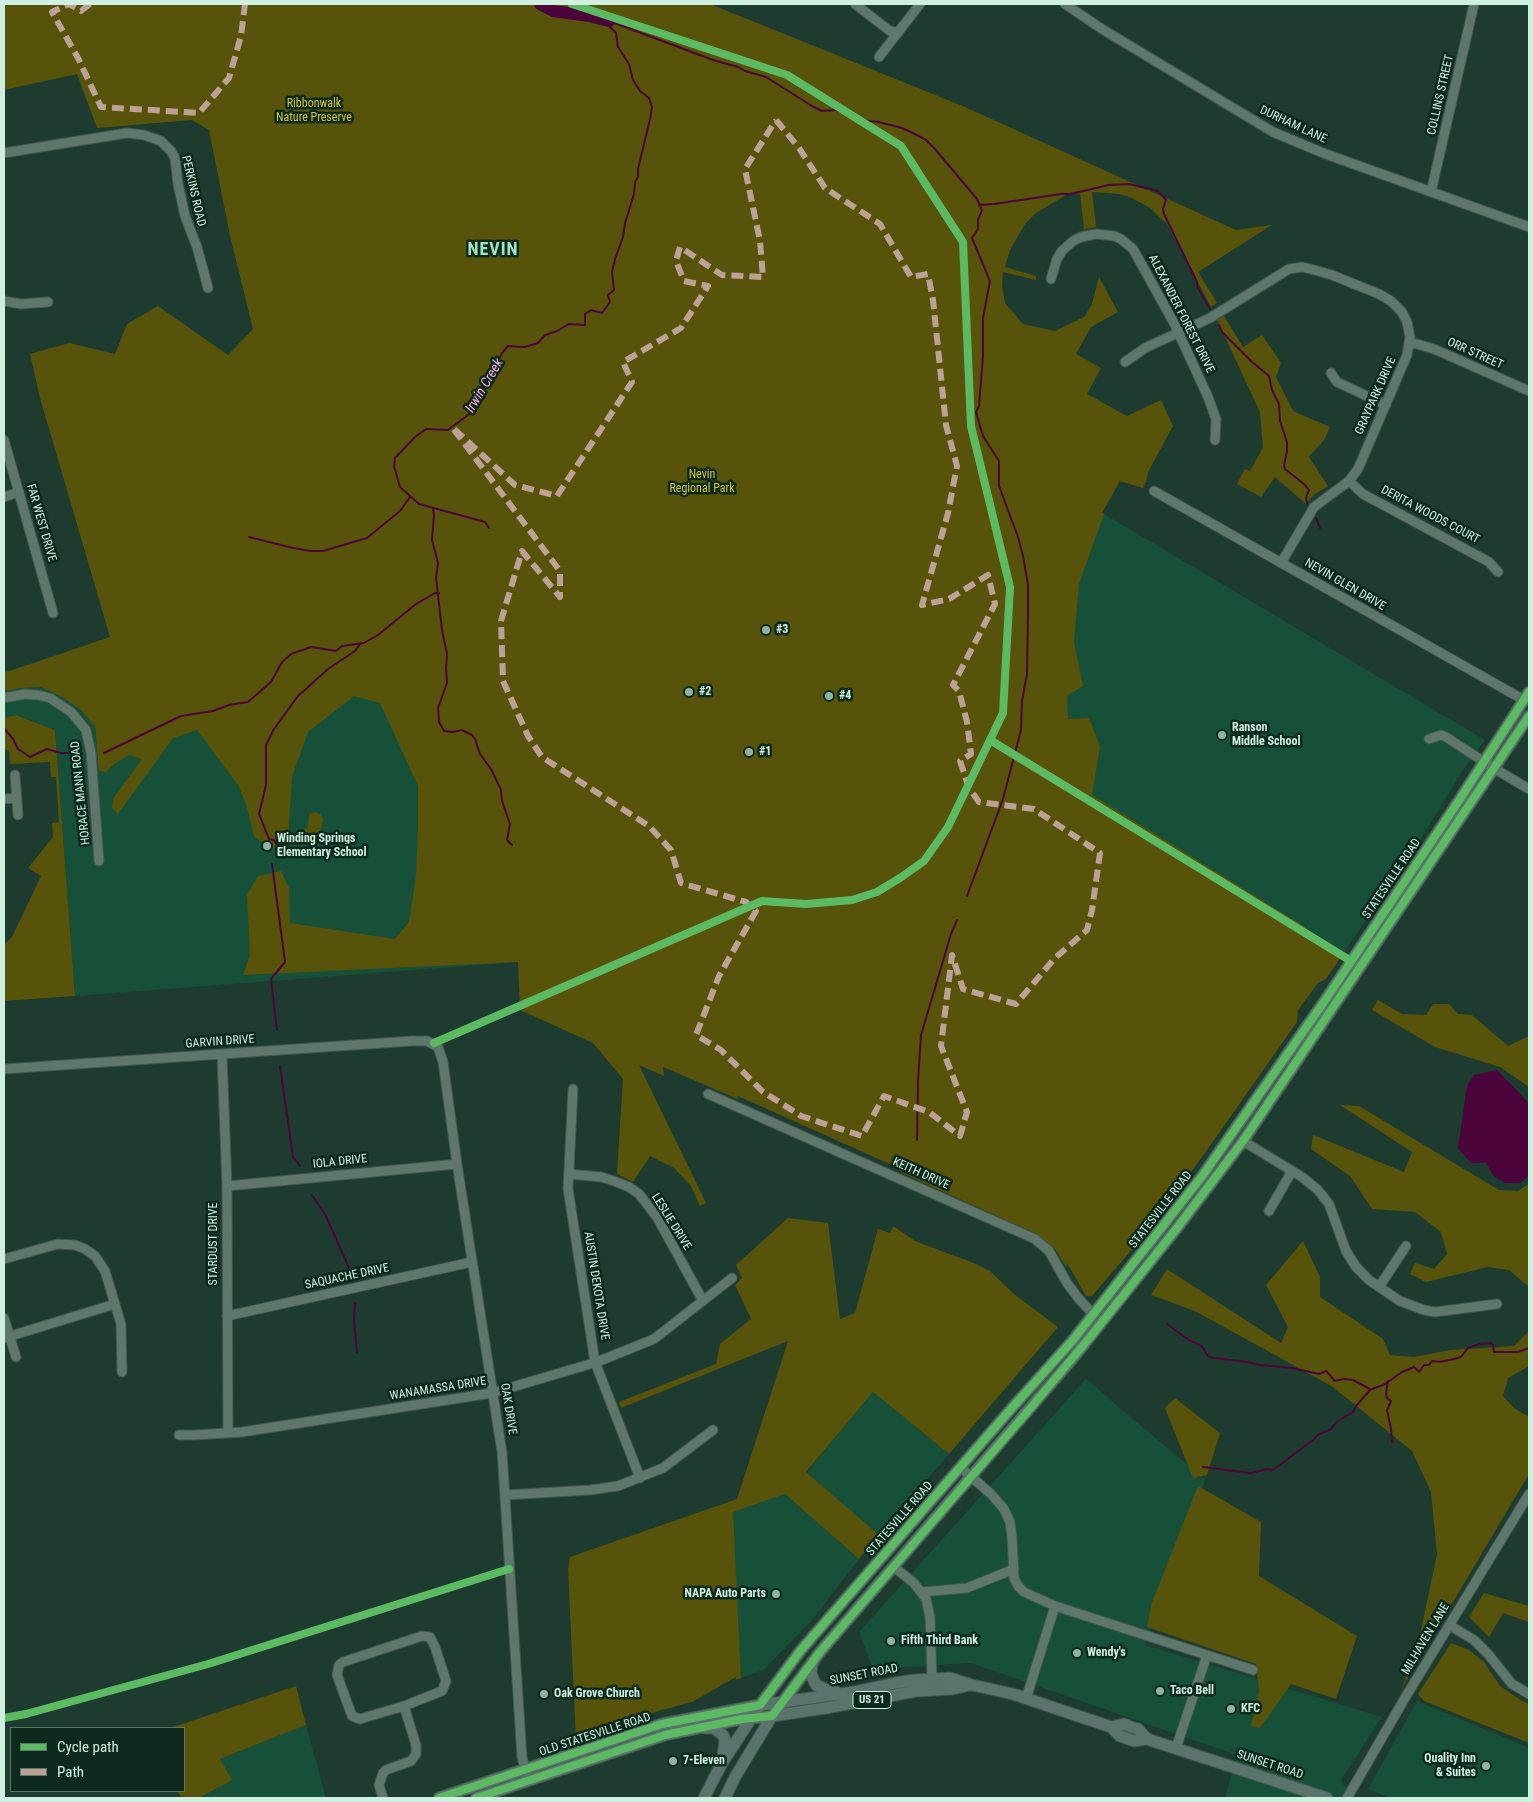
<!DOCTYPE html>
<html>
<head>
<meta charset="utf-8">
<style>
  body { margin:0 }
  #map { position:relative; width:1533px; height:1802px; overflow:hidden; background:#1e3b2f; font-family:"Roboto Condensed",sans-serif }
  canvas { display:block }
  .frame { position:absolute; inset:0; border:5px solid #cff0de; pointer-events:none }
  .legend { position:absolute; left:10px; top:1727px; width:175px; height:65px; box-sizing:border-box; background:#0d291d; border:1px solid #5b796a; margin:0; padding:6px 9px; list-style:none; font-size:15px; color:#cff0de }
  .legend li { display:flex; align-items:center; gap:10px; height:25px }
  .legend b { width:25px; border:1px solid #5b796a }
</style>
</head>
<body>
<div id="map">
<canvas width="1533" height="1802"></canvas>
<div class="frame"></div>
<ul class="legend">
<li><b style="height:6px;background:#5cba63"></b>Cycle path</li>
<li><b style="height:6px;background:#bda197"></b>Path</li>
</ul>
</div>
<script>
const g = document.querySelector('canvas').getContext('2d');
g.lineJoin = 'round';
function paint(path, color) { g.fillStyle = color; g.fill(path, 'evenodd'); }
const poly = rows => new Path2D(rows.map(r => 'M' + r).join(''));
function strokePath(path, color, width, dash) { g.strokeStyle = color; g.lineWidth = width; g.lineCap = dash ? 'butt' : 'round'; g.setLineDash(dash || []); g.stroke(path); }
function label(font, color, halo, rows, align = 'center') {
  g.font = font + ' "Roboto Condensed",sans-serif'; g.lineWidth = 5; g.setLineDash([]); g.textBaseline = 'middle'; g.strokeStyle = halo; g.fillStyle = color; for (const [text, x, y, turn = 0] of rows) {
    g.save(); g.translate(x, y); g.rotate((+turn || 0) * Math.PI / 180); g.textAlign = isNaN(turn) ? turn : align; if (halo) g.strokeText(text, 0, 0); g.fillText(text, 0, 0); g.restore();
  }
}
paint(poly([
  [1104,514,1485,740,1463,770,1419,842,1343,954,960,730],
  [355,563,518,962,75,996,55,730,16,715,4,718,4,672],
  [1086,1379,1205,1480,1145,1645,1382,1717,1341,1780,1350,1798,1225,1798,1237,1755,971,1663,873,1669,859,1632],
  [873,1392,949,1454,879,1535,806,1473],
  [785,1494,859,1559,812,1620,775,1658,763,1670,741,1678,732,1512],
  [1417,1701,1529,1748,1529,1798,1390,1798,1368,1789],
  [306,1725,326,1798,199,1798,231,1780,220,1759]
]), '#165039');
paint(poly([
  [4,4,710,4,965,107,1236,230,1272,225,1198,272,1217,303,1211,307,1167,224,1150,208,1130,197,1119,194,1092,192,1096,227,1084,229,1080,193,1066,195,1036,213,1025,224,1010,250,1005,267,1036,276,1036,280,1003,272,1002,286,1005,303,1023,324,1055,331,1084,317,1092,304,1099,277,1118,312,1091,327,1076,354,1101,368,1087,394,1127,416,1161,400,1173,426,1148,472,1146,482,1143,488,1120,481,1102,513,1104,514,1079,584,1074,642,1083,686,1067,696,1068,719,1089,718,1100,747,1092,795,1302,925,1320,940,1343,954,1326,979,1318,983,1298,1010,1297,1022,1200,1160,1146,1233,1092,1296,1086,1296,1067,1263,1066,1267,1056,1250,1037,1234,926,1184,895,1169,894,1166,738,1096,738,1099,663,1067,664,1076,639,1065,706,1203,700,1206,691,1186,674,1168,650,1156,633,1182,617,1174,623,1079,593,1043,520,1010,518,962,243,975,250,955,247,895,258,876,281,871,289,888,290,923,395,939,409,922,416,875,418,828,418,786,380,703,354,696,308,732,292,777,288,839,271,850,254,836,246,804,238,785,197,730,173,738,118,814,112,808,113,799,142,759,129,755,113,765,106,772,99,771,95,726,80,709,62,697,41,687,20,688,4,691,4,673,110,637,40,398,30,354,69,343,115,354,127,324,158,306,228,355,253,329,230,236,209,130,192,120,97,128,77,74,4,90],
  [1224,316,1243,347,1262,335,1281,363,1276,377,1293,411,1330,427,1324,440,1309,457,1328,486,1315,494,1306,504,1275,477,1261,497,1237,484,1245,469,1250,471,1263,447,1260,412,1217,320],
  [16,715,55,730,75,996,4,1001,4,945,12,937,41,876,28,868,53,837,52,823,59,822,56,777,51,777,50,762,10,764,9,750,4,750,4,718],
  [315,812,320,814,323,819,320,837,314,842,302,841,299,835,308,827,309,814],
  [1378,1000,1402,1014,1426,1015,1433,1004,1449,1004,1458,1014,1472,1015,1508,1046,1529,1036,1529,1087,1500,1067,1435,1047,1372,1010],
  [1340,1105,1359,1106,1499,1190,1518,1191,1529,1184,1529,1287,1509,1270,1488,1267,1426,1282,1410,1274,1415,1263,1434,1269,1447,1254,1441,1232,1415,1212,1372,1209,1350,1176,1311,1149,1313,1135,1404,1172,1412,1152],
  [788,1218,828,1223,840,1319,855,1313,878,1229,890,1233,893,1226,915,1241,976,1264,990,1271,1014,1294,1058,1327,949,1454,873,1392,806,1472,879,1535,859,1559,785,1494,733,1512,741,1678,736,1680,736,1677,692,1702,658,1711,576,1740,568,1569,570,1557,737,1499,788,1341,621,1408,619,1402,716,1364,720,1344,751,1319,735,1285,742,1278,736,1265],
  [1303,1241,1320,1277,1320,1297,1383,1339,1390,1355,1414,1357,1450,1350,1514,1346,1529,1331,1529,1366,1508,1378,1503,1396,1514,1408,1529,1417,1529,1474,1402,1688,1420,1635,1437,1554,1431,1492,1412,1451,1333,1387,1195,1311,1151,1295,1167,1269,1281,1343,1288,1327,1266,1285],
  [1175,1398,1220,1433,1207,1475,1193,1478,1165,1408],
  [1198,1486,1261,1522,1259,1576,1357,1636,1336,1699,1291,1684,1260,1728,1251,1726,1259,1691,1256,1664,1147,1627,1151,1605],
  [1484,1593,1529,1606,1529,1622,1503,1613,1489,1637,1469,1617],
  [1451,1643,1469,1650,1484,1662,1500,1686,1521,1700,1529,1704,1529,1743,1424,1701,1418,1694],
  [296,1686,306,1725,220,1759,232,1780,199,1798,182,1798,177,1791,184,1791,184,1728,170,1728]
]), '#57530a');
paint(poly([
  [1497,1070,1529,1103,1529,1176,1520,1183,1505,1183,1494,1176,1486,1163,1471,1163,1458,1148,1467,1086,1474,1075]
]), '#4c053b');
strokePath(poly([
  [609,21,713,60,738,67,745,71,766,77,812,106,822,111,836,110,861,120,879,122,902,128,913,133,926,140,935,149,977,199,982,210,978,220,978,229,972,238,990,281,983,318,983,356,979,406,976,412,983,436,999,461,999,486,1018,537,1023,556,1028,585,1028,616,1027,674,1022,701,1021,730,1003,799,967,896],
  [979,205,994,204,1061,194,1070,194,1109,185,1129,184,1158,191,1166,200,1163,209,1164,214,1197,282,1197,286,1210,309],
  [1219,325,1222,332,1251,361,1269,376,1272,390,1279,404,1280,421,1287,442,1287,451,1284,465,1285,469,1305,485,1309,490,1306,498,1307,503],
  [433,509,434,515,432,540,438,563,436,578,442,630,447,654,446,668,447,683,438,708,439,722,444,731,453,732,462,730,472,735,475,739,480,754,491,769,501,790,502,801,510,824,507,840,512,845],
  [1316,518,1320,528],
  [489,528,485,522,419,504,400,487,394,466,395,458,415,437,426,429,448,430,472,412,475,397,491,378,502,353,508,346,525,347,538,343,545,335,557,331,569,324,585,325,585,314,591,310,602,313,610,302,608,295,614,290,612,272,615,259,623,237,625,223,634,194,635,182,638,177,638,169,650,119,652,107,649,98,640,91,633,80,629,64,618,47,616,33,610,27,609,21],
  [249,537,293,548,311,551,323,551,367,538,400,511,410,497],
  [4,728,13,739,18,749,30,757,47,749,61,753,82,753],
  [104,753,181,716,213,711,229,705,248,702,271,682,282,662,291,654,311,647,336,651,342,646,364,643,378,635,416,604,435,593,439,593],
  [277,845,274,840,269,839,259,814,266,785,266,745,274,729,298,696,328,669,355,651,360,644],
  [272,864,285,962,271,979,277,1030],
  [280,1066,293,1157,300,1166],
  [917,1140,918,1081,921,1035,951,934,957,920],
  [312,1195,325,1214,354,1279],
  [355,1303,354,1319,357,1352],
  [1167,1324,1189,1340,1202,1346,1208,1356,1214,1358,1247,1362,1259,1365,1292,1368,1319,1374,1326,1371,1335,1381,1344,1379,1353,1380,1370,1389],
  [1388,1381,1386,1394,1387,1398,1391,1401,1387,1410,1391,1429,1392,1442],
  [1203,1467,1251,1473,1267,1469,1273,1470,1313,1440,1319,1434,1330,1430,1338,1421,1353,1412,1356,1406,1370,1390,1385,1384,1402,1372,1414,1367,1419,1372,1424,1365,1429,1365,1432,1361,1440,1362,1454,1359,1461,1357,1468,1348,1480,1344,1491,1343,1493,1345,1494,1352,1518,1352,1529,1348]
]), '#4c053b', 2);
strokePath(poly([
  [540,4,553,11,589,16,609,21]
]), '#4c053b', 12);
const minor = poly([
  [855,4,890,31,897,32],
  [1065,4,1102,29,1273,132,1323,153,1529,227],
  [879,57,920,4],
  [4,153,127,133,144,135,161,141,171,151,175,158,178,184,185,216,197,247,208,288],
  [1431,192,1474,4],
  [1051,279,1057,259,1062,251,1073,241,1081,237,1096,234,1114,236,1121,239,1133,249,1174,323,1208,397,1216,419,1215,440],
  [4,301,21,304,48,302],
  [1409,343,1417,344,1434,349,1529,391],
  [1125,362,1145,348,1210,318,1289,269,1302,267,1311,269,1332,275,1379,294,1391,301,1402,312,1407,322,1410,337,1407,355,1358,469,1349,481,1314,507,1281,563],
  [1331,373,1337,382,1386,405],
  [4,440,53,613],
  [1349,481,1363,494,1489,562,1498,572],
  [1154,491,1524,700],
  [4,497,19,492],
  [4,698,25,694,38,695,50,698,71,712,86,730,91,753,99,861],
  [1429,739,1441,735,1446,737,1495,769,1529,789],
  [15,775,18,815],
  [4,799,17,798],
  [222,1055,227,1186,228,1433],
  [4,1069,412,1041,427,1041,438,1047,443,1062,457,1164,502,1452,522,1757,527,1776],
  [573,1089,568,1189,595,1362,640,1478],
  [708,1094,1035,1239,1049,1251,1067,1283,1079,1299,1093,1314],
  [1243,1141,1302,1177,1317,1189,1329,1204,1346,1251,1356,1267,1369,1280,1400,1301,1424,1310,1435,1312,1497,1304],
  [569,1174,601,1177,614,1181,629,1187,639,1194,657,1217,703,1301],
  [227,1186,457,1164],
  [1269,1211,1292,1171],
  [4,1259,58,1244,75,1245,85,1249,95,1256,105,1271,121,1324,122,1372],
  [1379,1287,1406,1246],
  [227,1316,472,1262],
  [4,1318,16,1357],
  [4,1338,115,1304],
  [179,1435,195,1435,242,1432,492,1393,597,1362,654,1339,732,1278],
  [960,1467,991,1494,1004,1509,1010,1522,1012,1537,1014,1578,1018,1586,1024,1592,1055,1606,1253,1670],
  [505,1495,590,1490,618,1486,663,1468,713,1430],
  [894,1567,914,1583,926,1599,930,1617,932,1678],
  [922,1592,967,1588,1014,1569],
  [1449,1625,1474,1640,1488,1654,1512,1684,1529,1694],
  [422,1636,430,1637,435,1647,446,1681,442,1691,404,1706,360,1719,352,1716,337,1675,339,1665,343,1662,422,1636],
  [1026,1699,1055,1606],
  [1176,1748,1207,1655],
  [383,1798,379,1785,383,1773,386,1770,411,1761,416,1754,416,1745,404,1706],
  [1347,1798,1405,1698,1529,1494]
]);
const major = poly([
  [812,1662,811,1674,816,1685,829,1691,836,1692],
  [1111,1727,1124,1724,1131,1727,1138,1729,1147,1739],
  [705,1728,714,1728,723,1735,725,1740,723,1757],
  [439,1798,662,1724,760,1705,854,1692,895,1683,915,1680,950,1678,972,1685,1013,1694,1111,1727,1120,1736,1134,1741,1147,1739,1327,1798],
  [476,1798,665,1735,742,1719,772,1716,826,1708,916,1691,952,1689,970,1685],
  [704,1798,722,1763,760,1705,801,1650,1011,1409,1073,1340,1203,1175,1326,999,1458,802,1529,692],
  [725,1798,735,1777,772,1716,820,1652,1073,1358,1177,1228,1243,1141,1529,716]
]);
strokePath(minor, '#3f574c', 11);
strokePath(major, '#3f574c', 13);
strokePath(minor, '#5f766b', 9);
strokePath(major, '#5a736c', 11);
strokePath(poly([
  [90,4,81,11,69,4,52,12,78,58,101,107,199,113,229,78,241,36,245,4],
  [776,120,799,148,825,188,880,224,911,277,928,274,933,300,946,425,957,466,948,513,922,605,949,599,988,575,995,604,953,685,959,691,967,722,971,754,960,761,969,788,979,802,1034,809,1100,853,1092,910,1087,930,1054,959,1016,1004,963,989,952,955,941,1046,967,1112,960,1136,929,1112,884,1096,862,1136,801,1116,762,1091,721,1050,696,1035,719,976,756,911,746,902,681,883,671,850,649,826,542,757,528,736,503,681,501,621,522,551,560,597,560,571,452,427,515,485,557,496,632,382,623,362,681,328,708,286,684,281,676,261,680,247,722,275,763,277,760,241,745,169,776,120]
]), '#bda197', 6, [12, 6]);
strokePath(poly([
  [990,740,1351,961],
  [434,1043,762,901,806,904,852,900,877,892,900,878,924,861,948,827,1003,713,1010,587,971,426,963,242,901,146,787,75,572,4],
  [4,1718,26,1714,208,1664,509,1569],
  [439,1798,662,1724,760,1705,801,1650,1011,1409,1073,1340,1203,1175,1326,999,1458,802,1529,692],
  [476,1798,665,1735,742,1719,772,1716,820,1652,1028,1411,1091,1336,1177,1228,1243,1141,1529,716]
]), '#5cba63', 8);
for (const [x, y, r, color] of [
  [766,630,5,"#91b1a1"],
  [689,692,5,"#91b1a1"],
  [829,696,5,"#91b1a1"],
  [1222,735,5,"#91b1a1"],
  [749,752,5,"#91b1a1"],
  [267,846,5,"#91b1a1"],
  [776,1594,5,"#91b1a1"],
  [891,1641,5,"#91b1a1"],
  [1077,1653,5,"#91b1a1"],
  [1160,1691,5,"#91b1a1"],
  [544,1694,5,"#91b1a1"],
  [1231,1709,5,"#91b1a1"],
  [673,1761,5,"#91b1a1"],
  [1486,1766,5,"#91b1a1"]
]) { const dot = new Path2D(); dot.arc(x, y, r, 0, 2 * Math.PI); g.fillStyle = color; g.fill(dot); strokePath(dot, '#0d291d', 2); }
for (const [x, y, w] of [
  [872,1700,38]
]) { const box = new Path2D(); box.roundRect(x - w / 2, y - 8.5, w, 17, 4); g.fillStyle = '#0d291d'; g.fill(box); strokePath(box, '#cff0de', 1); }
label('bold 11px', '#cff0de', null, [
  ["US 21",872,1700]
]);
label('12px', '#cff0de', '#0d291d', [
  ["COLLINS STREET",1441,95,-77],
  ["DURHAM LANE",1293,125,25],
  ["PERKINS ROAD",193,191,77],
  ["ALEXANDER FOREST DRIVE",1181,314,63],
  ["ORR STREET",1475,354,24],
  ["GRAYPARK DRIVE",1376,396,-66],
  ["DERITA WOODS COURT",1430,515,28],
  ["FAR WEST DRIVE",41,523,74],
  ["NEVIN GLEN DRIVE",1345,585,30],
  ["HORACE MANN ROAD",81,793,-96],
  ["STATESVILLE ROAD",1392,879,-56],
  ["GARVIN DRIVE",220,1042,-4],
  ["IOLA DRIVE",340,1162,-6],
  ["KEITH DRIVE",921,1174,24],
  ["STATESVILLE ROAD",1161,1210,-52],
  ["LESLIE DRIVE",671,1222,58],
  ["STARDUST DRIVE",214,1244,-90],
  ["SAQUACHE DRIVE",347,1277,-12],
  ["AUSTIN DEKOTA DRIVE",596,1286,81],
  ["WANAMASSA DRIVE",438,1389,-9],
  ["OAK DRIVE",508,1409,81],
  ["STATESVILLE ROAD",900,1519,-49],
  ["MILHAVEN LANE",1426,1639,-59],
  ["SUNSET ROAD",864,1675,-11],
  ["OLD STATESVILLE ROAD",595,1735,-18],
  ["SUNSET ROAD",1270,1765,18]
]);
label('12px', '#d6c53a', '#0d291d', [
  ["Ribbonwalk",314,104],
  ["Nature Preserve",314,118],
  ["Nevin",702,475],
  ["Regional Park",702,489]
]);
label('bold 12px', '#cff0de', '#0d291d', [
  ["#3",776,630],
  ["#2",699,692],
  ["#4",839,696],
  ["Ranson",1232,728],
  ["Middle School",1232,742],
  ["#1",759,752],
  ["Winding Springs",277,839],
  ["Elementary School",277,853],
  ["NAPA Auto Parts",766,1594,"right"],
  ["Fifth Third Bank",901,1641],
  ["Wendy's",1087,1653],
  ["Taco Bell",1170,1691],
  ["Oak Grove Church",554,1694],
  ["KFC",1241,1709],
  ["Quality Inn",1476,1759,"right"],
  ["& Suites",1476,1773,"right"],
  ["7-Eleven",683,1761]
], 'left');
label('italic 14px', '#feacdf', '#0d291d', [
  ["Irwin Creek",485,386,-59]
]);
g.letterSpacing = '1px';
label('bold 18px', '#a0e4c2', '#0d291d', [
  ["NEVIN",493,250]
]);
g.letterSpacing = '0px';
</script>
</body>
</html>
